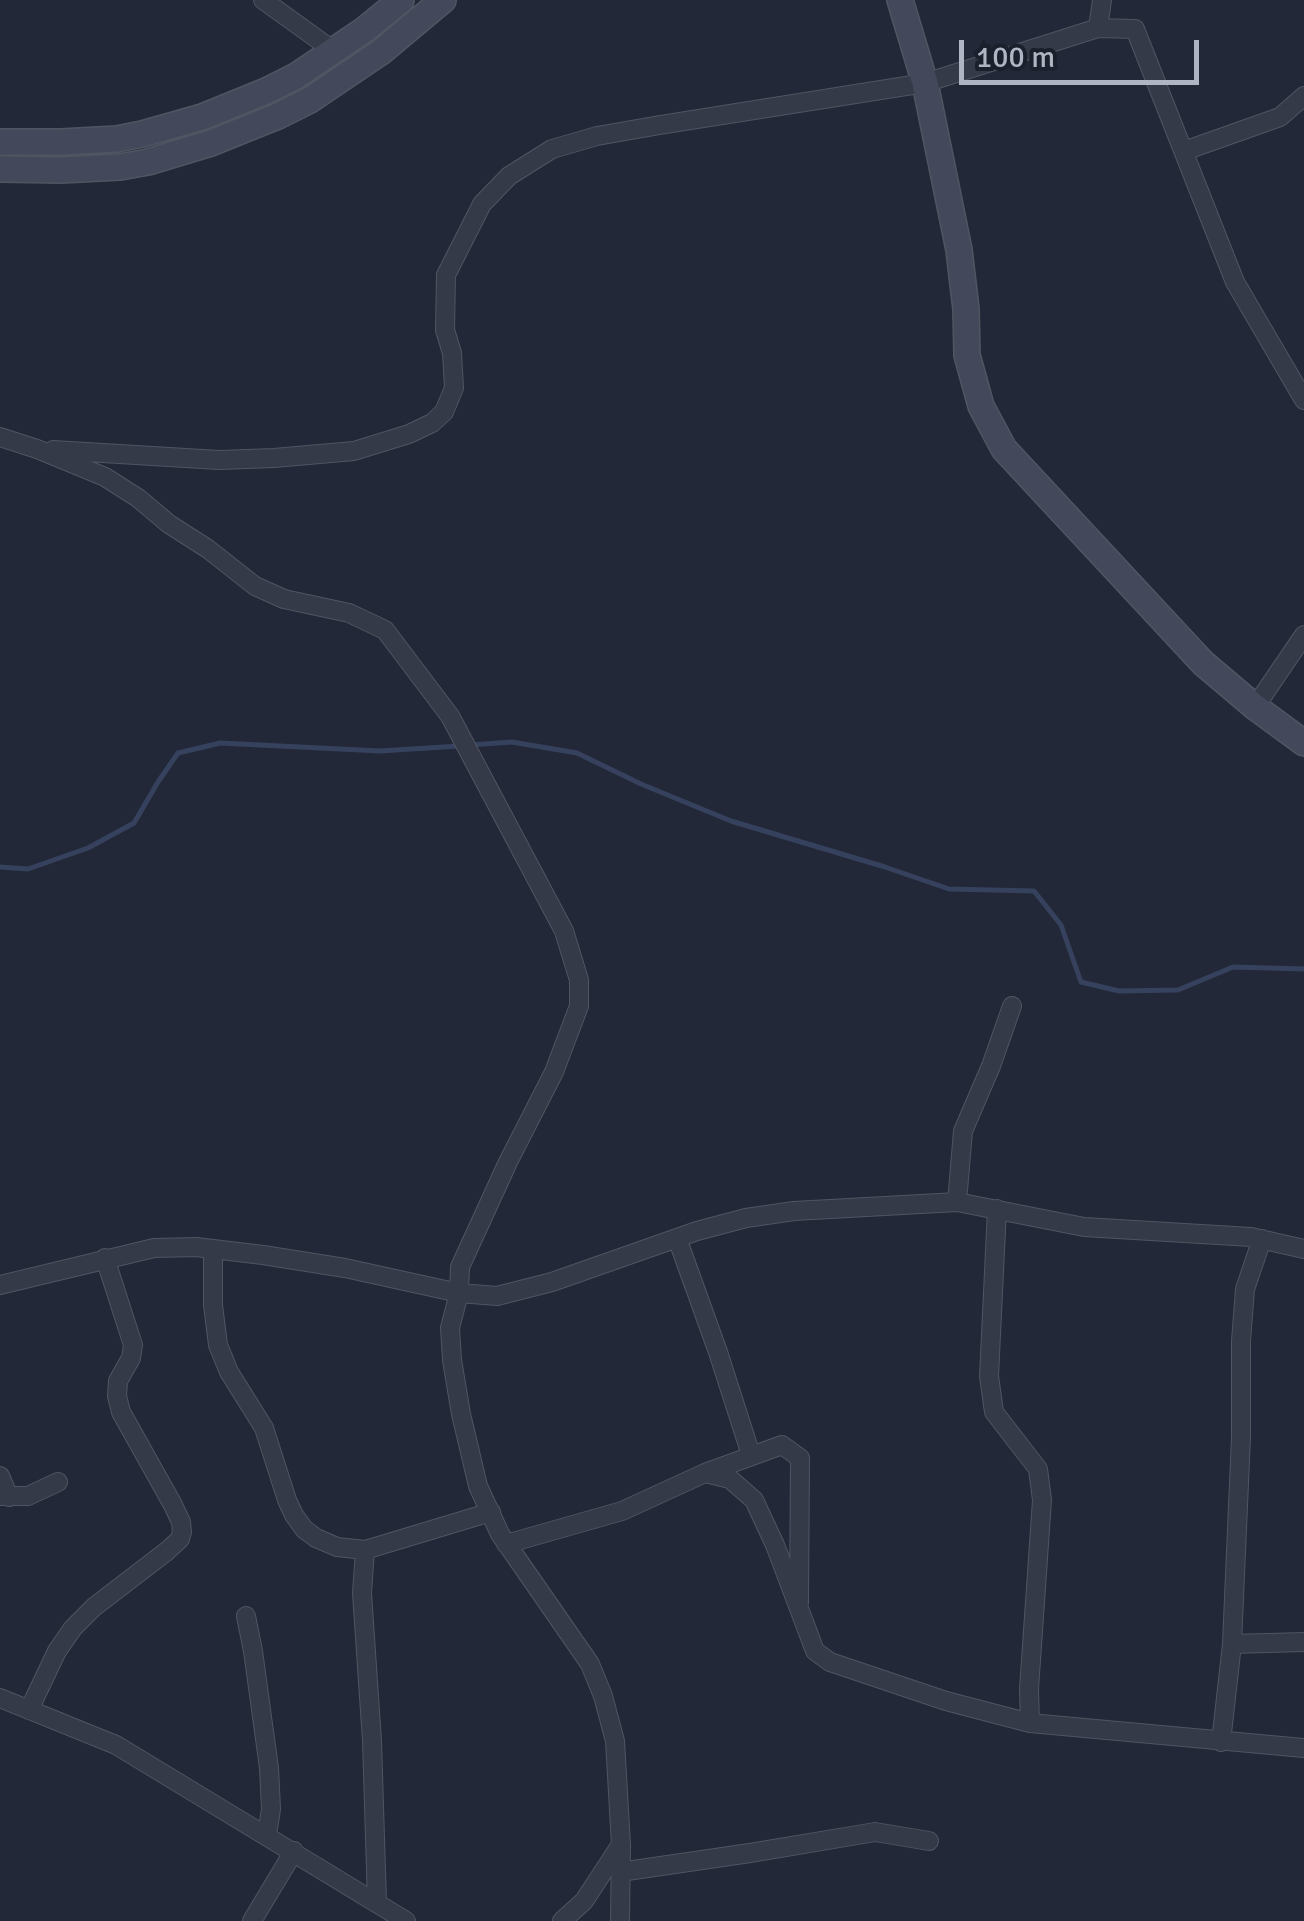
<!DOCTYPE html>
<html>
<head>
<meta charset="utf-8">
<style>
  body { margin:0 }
  #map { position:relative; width:1304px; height:1921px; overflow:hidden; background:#222837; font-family:Signika,sans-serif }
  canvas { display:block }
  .scale { position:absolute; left:959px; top:40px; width:240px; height:45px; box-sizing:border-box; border:5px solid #b0b5c4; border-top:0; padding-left:12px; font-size:30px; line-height:35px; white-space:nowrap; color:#b0b5c4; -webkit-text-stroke:8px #1a202c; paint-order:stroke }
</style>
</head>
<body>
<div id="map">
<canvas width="1304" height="1921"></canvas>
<div class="scale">100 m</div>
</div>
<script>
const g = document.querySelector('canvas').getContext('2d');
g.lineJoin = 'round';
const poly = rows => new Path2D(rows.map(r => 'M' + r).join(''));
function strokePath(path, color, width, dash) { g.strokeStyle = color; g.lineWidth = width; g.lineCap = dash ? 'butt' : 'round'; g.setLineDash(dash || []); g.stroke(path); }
strokePath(poly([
  [470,745,512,742,577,753,641,784,731,821,885,867,949,889,1034,891,1061,925,1081,982,1119,991,1178,990,1233,967,1304,969],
  [0,867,28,869,88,848,134,823,158,782,178,753,220,743,380,751,459,746]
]), '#36415e', 5);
const street = poly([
  [263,0,334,51],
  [1098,28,1102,0],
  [1184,151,1280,117,1304,96],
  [0,437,37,449,105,477,138,498,169,524,208,549,255,586,284,599,349,613,385,630,450,716,564,931,579,980,579,1006,554,1072,508,1162,460,1267,459,1293,450,1328,452,1360,461,1414,478,1486,500,1534,590,1664,603,1696,615,1741,621,1845,620,1921],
  [53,450,219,460,274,458,354,451,409,434,432,423,444,412,454,388,452,353,445,330,446,275,482,204,509,176,552,149,597,136,660,125,925,83,1098,28,1135,29,1235,282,1304,400],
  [1255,707,1304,635],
  [957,1202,963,1131,991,1066,1012,1006],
  [997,1209,989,1376,994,1412,1038,1469,1042,1500,1029,1689,1030,1723],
  [677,1238,718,1352,751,1455],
  [213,1249,213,1305,218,1345,229,1372,264,1428,287,1500,294,1515,304,1529,316,1538,337,1547,365,1550,491,1512],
  [0,1285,154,1248,196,1247,263,1255,345,1268,459,1293,497,1296,552,1282,697,1231,746,1218,794,1211,957,1202,1084,1227,1251,1237,1304,1249],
  [705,1473,782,1445,800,1458,799,1603],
  [0,1476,9,1497],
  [0,1496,28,1496,58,1482],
  [506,1544,622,1511,705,1473,730,1479,754,1500,775,1545,815,1651,830,1662,946,1701,1030,1723,1304,1748],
  [365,1550,362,1593,372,1741,377,1903],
  [246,1616,253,1651,269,1768,271,1809,267,1835],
  [1232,1644,1304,1642],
  [0,1698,116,1745,406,1921],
  [29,1710,57,1651,73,1628,94,1607,167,1551,180,1539,182,1532,181,1522,173,1505,121,1412,117,1396,118,1381,131,1358,133,1345,105,1258],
  [1221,1742,1232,1644,1241,1437,1241,1341,1245,1289,1262,1239],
  [620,1872,750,1853,875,1832,929,1841],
  [252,1921,294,1851],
  [562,1921,584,1901,620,1846]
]);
const secondary = poly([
  [900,0,925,83,959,250,966,309,967,355,981,406,1004,449,1203,663,1255,707,1304,743],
  [0,142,61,142,117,139,142,134,202,117,266,91,296,76,364,30,401,0],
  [0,169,61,170,120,167,148,162,211,143,278,116,310,100,381,52,443,0]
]);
strokePath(street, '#505562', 20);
strokePath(secondary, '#505562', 28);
strokePath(street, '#353a48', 18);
strokePath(secondary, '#43495a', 25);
</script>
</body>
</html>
